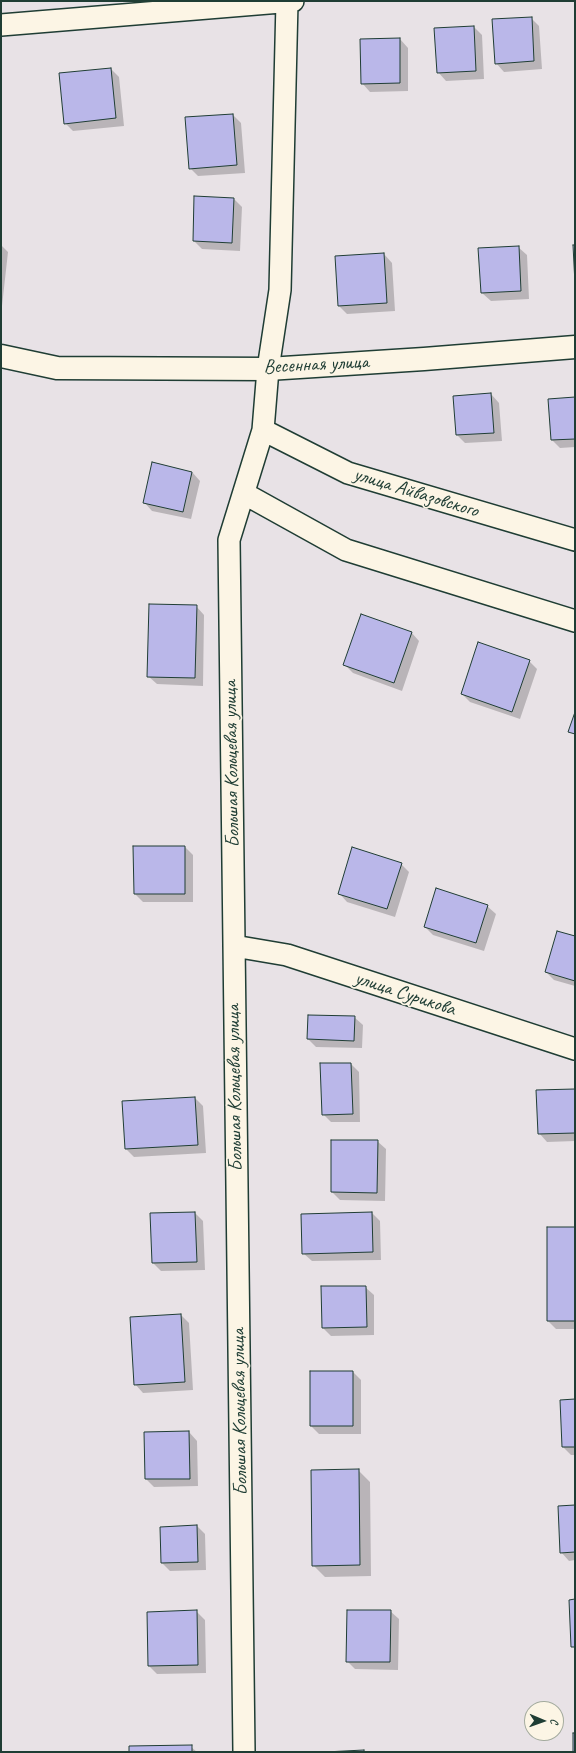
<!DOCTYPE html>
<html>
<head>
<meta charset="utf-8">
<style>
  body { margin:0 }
  #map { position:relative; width:576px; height:1753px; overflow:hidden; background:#e8e2e6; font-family:Caveat,sans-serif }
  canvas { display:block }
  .frame { position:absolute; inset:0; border:2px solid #1f3d34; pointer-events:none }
  .north { position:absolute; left:524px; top:1701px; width:40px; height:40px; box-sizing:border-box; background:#fcf5e5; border:1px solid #a4ab9e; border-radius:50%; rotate:92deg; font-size:11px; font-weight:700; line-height:16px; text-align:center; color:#1f3d34 }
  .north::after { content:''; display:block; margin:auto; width:14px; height:18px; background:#1f3d34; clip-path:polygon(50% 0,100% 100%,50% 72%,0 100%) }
</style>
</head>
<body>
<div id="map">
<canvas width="576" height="1753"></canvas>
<div class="frame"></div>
<div class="north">С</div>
</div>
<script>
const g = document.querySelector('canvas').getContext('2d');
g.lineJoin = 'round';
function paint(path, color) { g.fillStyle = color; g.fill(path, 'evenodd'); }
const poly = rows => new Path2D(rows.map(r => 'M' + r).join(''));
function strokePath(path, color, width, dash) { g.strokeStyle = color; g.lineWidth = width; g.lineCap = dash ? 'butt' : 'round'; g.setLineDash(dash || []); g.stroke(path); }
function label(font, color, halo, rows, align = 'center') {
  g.font = font + ' Caveat,sans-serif'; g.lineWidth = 3.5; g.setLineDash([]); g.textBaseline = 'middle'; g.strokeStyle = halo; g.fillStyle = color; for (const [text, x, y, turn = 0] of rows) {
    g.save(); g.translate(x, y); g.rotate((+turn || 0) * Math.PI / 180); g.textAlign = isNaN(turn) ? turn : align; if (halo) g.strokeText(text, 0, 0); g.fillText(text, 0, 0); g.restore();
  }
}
paint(poly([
  [531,18,539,26,542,69,504,72,496,63],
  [474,27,482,35,484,79,446,81,438,72],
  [400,39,408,48,408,91,370,92,362,83],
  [111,69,119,77,124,126,73,131,65,123],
  [233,115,241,123,245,173,198,176,190,168],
  [234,199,242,207,240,251,202,249,194,241],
  [1,245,8,252,1,315],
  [518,247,527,255,529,299,491,301,482,293],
  [384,254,392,263,395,311,347,314,339,306],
  [491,394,499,403,502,441,465,443,457,435,454,397],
  [575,398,575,447,560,448,552,440],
  [153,463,192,472,200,481,191,519,152,511,144,502],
  [196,606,204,615,203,686,157,684,148,676],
  [411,632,419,641,402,691,353,673,345,665],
  [529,661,537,669,520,719,470,702,462,694],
  [185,847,193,855,193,902,143,902,135,894],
  [401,864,409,872,395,917,347,902,339,893],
  [487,906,496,914,484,951,433,935,425,927],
  [575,937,575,986,554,980,546,972],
  [354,1017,363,1025,362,1048,316,1047,308,1039],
  [351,1064,359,1072,360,1122,331,1122,323,1114],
  [575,1090,575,1141,547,1142,539,1133],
  [195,1098,203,1106,206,1153,134,1157,126,1149],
  [377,1141,386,1149,385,1201,340,1200,332,1192],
  [195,1213,203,1221,205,1270,161,1271,153,1263,151,1214],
  [372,1213,380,1221,381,1260,312,1261,303,1253],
  [575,1228,575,1329,556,1329,548,1321],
  [365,1287,374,1295,374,1335,331,1336,323,1328],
  [181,1315,189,1323,193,1390,143,1393,135,1384],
  [353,1372,361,1380,361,1434,319,1434,311,1426],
  [575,1400,575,1455,571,1455,563,1447],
  [189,1432,197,1441,198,1486,154,1487,146,1479],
  [358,1470,370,1482,371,1576,325,1577,313,1565],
  [575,1506,575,1560,569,1561,561,1552],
  [197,1526,205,1534,206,1570,170,1571,162,1563],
  [196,1611,205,1620,206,1673,157,1674,149,1666],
  [390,1611,399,1619,398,1670,355,1669,347,1661],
  [191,1747,197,1752,130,1752]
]), '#0003');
const building = poly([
  [532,17,534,61,495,64,492,19,532,17],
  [474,26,476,71,437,73,434,28,474,26],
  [400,38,400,83,361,84,360,39,400,38],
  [111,68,116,118,64,124,59,73,111,68],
  [233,114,237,165,189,169,185,117,233,114],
  [194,196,234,198,232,243,193,241,194,196],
  [573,245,575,245,575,284,573,245],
  [519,246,521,291,481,293,478,248,519,246],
  [384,253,387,303,338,306,335,256,384,253],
  [491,393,494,433,456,435,453,396,491,393],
  [575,397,575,439,551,440,548,399,575,397],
  [152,462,192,472,183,512,143,503,152,462],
  [149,604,197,605,195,678,147,677,149,604],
  [361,614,412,632,394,683,343,665,361,614],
  [478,642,530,660,512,712,461,694,478,642],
  [575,712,575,734,568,732,575,712],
  [133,846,185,846,185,894,134,894,133,846],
  [352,847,402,863,387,909,338,894,352,847],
  [436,888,488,905,476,943,424,927,436,888],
  [557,931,575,936,575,981,545,972,557,931],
  [308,1015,355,1016,354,1041,307,1039,308,1015],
  [320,1063,351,1063,353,1114,322,1115,320,1063],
  [575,1089,575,1133,538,1134,536,1090,575,1089],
  [195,1097,198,1145,125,1149,122,1101,195,1097],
  [331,1140,378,1140,377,1193,331,1192,331,1140],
  [195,1212,197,1262,152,1263,150,1213,195,1212],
  [372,1212,373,1252,302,1254,301,1214,372,1212],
  [547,1227,575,1227,575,1321,547,1321,547,1227],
  [321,1286,366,1286,367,1327,322,1328,321,1286],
  [181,1314,185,1382,134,1385,130,1317,181,1314],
  [310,1371,353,1371,353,1426,310,1426,310,1371],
  [575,1399,575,1447,562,1447,560,1400,575,1399],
  [189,1431,190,1479,145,1479,144,1432,189,1431],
  [359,1469,360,1565,312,1566,311,1470,359,1469],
  [575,1505,575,1552,560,1553,558,1506,575,1505],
  [197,1525,198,1562,161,1563,160,1527,197,1525],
  [575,1599,575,1647,571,1647,569,1600,575,1599],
  [197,1610,198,1665,148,1666,147,1612,197,1610],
  [347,1610,391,1610,390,1662,346,1662,347,1610],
  [573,1733,575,1733,575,1752,573,1752,573,1733],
  [192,1745,192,1752,129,1752,129,1746,192,1745],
  [364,1750,364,1752,325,1752,364,1750]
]);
paint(building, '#bab7e9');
strokePath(building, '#1f3d34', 1);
const minor = poly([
  [1,25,293,1],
  [263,430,348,473,575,540],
  [245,494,346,550,575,621],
  [234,946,287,955,575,1049],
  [244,1752,229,540,263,430,268,369,280,290,287,2]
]);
const tertiary = poly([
  [1,356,57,368,268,369,424,359,575,347]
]);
strokePath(minor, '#1f3d34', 24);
strokePath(tertiary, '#1f3d34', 25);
strokePath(minor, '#fcf5e5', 21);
strokePath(tertiary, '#fcf5e5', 22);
label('20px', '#1f3d34', '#fcf5e5', [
  ["Весенная улица",316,365,-3],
  ["улица Айвазовского",416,493,17],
  ["Большая Кольцевая улица",232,764,-91],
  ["улица Сурикова",405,994,18],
  ["Большая Кольцевая улица",235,1088,-91],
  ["Большая Кольцевая улица",240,1412,-91]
]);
</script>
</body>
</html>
